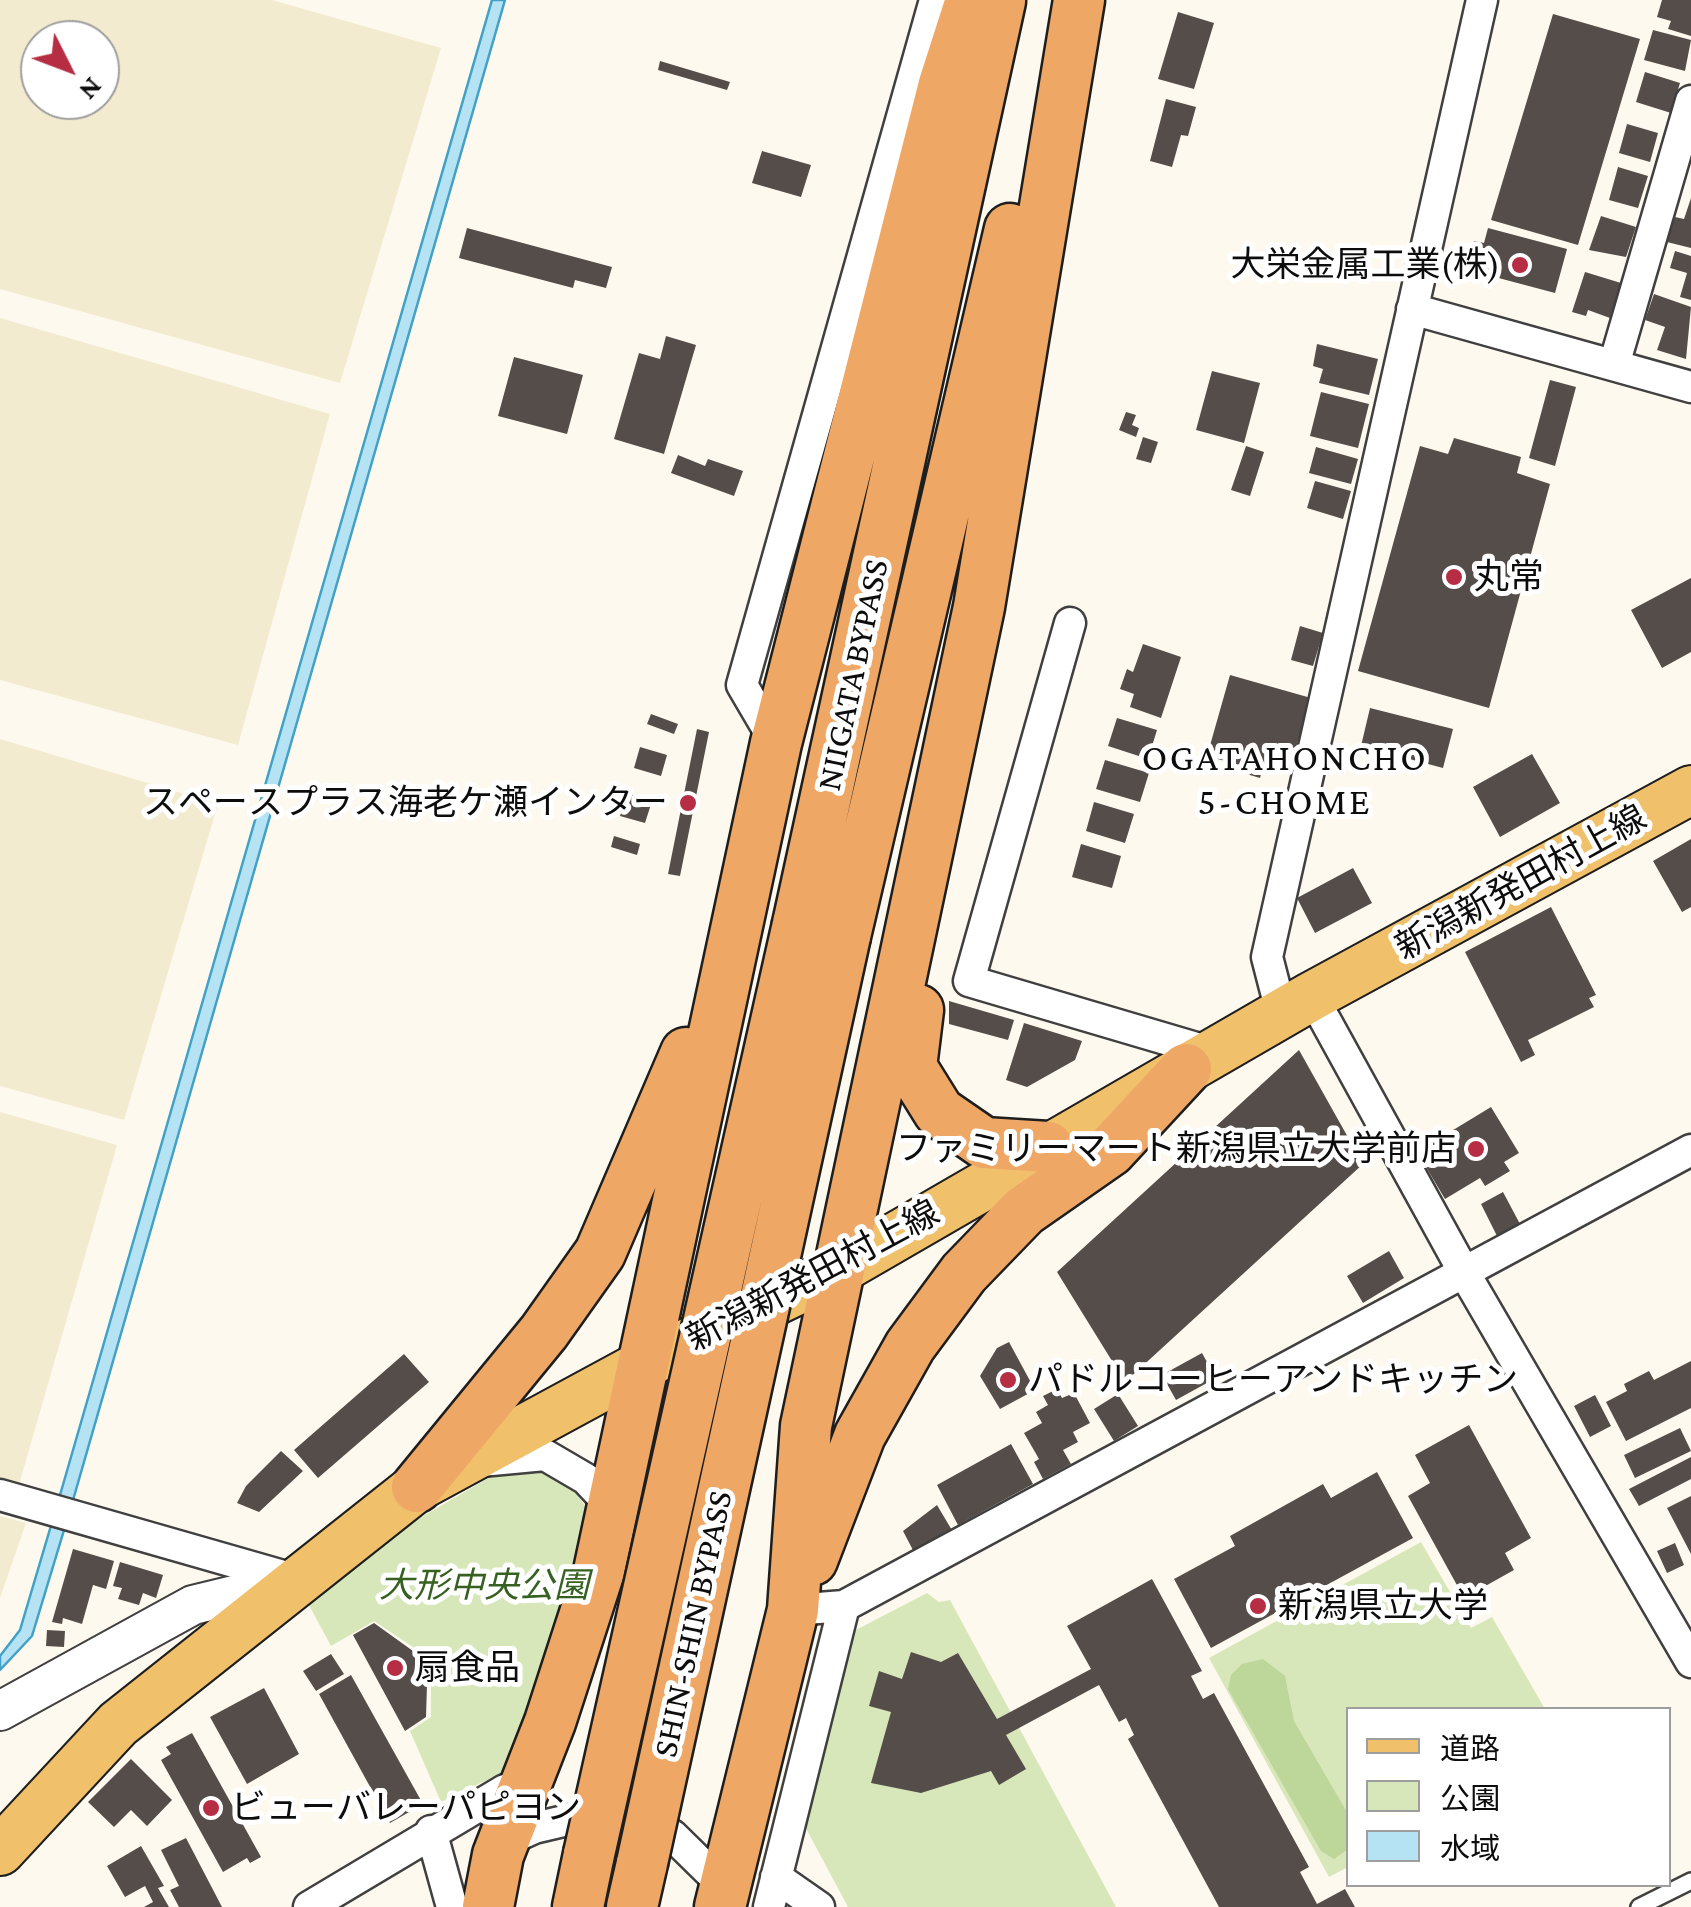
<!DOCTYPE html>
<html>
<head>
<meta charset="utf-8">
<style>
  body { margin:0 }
  #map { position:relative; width:1691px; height:1907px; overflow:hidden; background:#fef9ee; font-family:"Crimson Pro","Noto Sans JP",serif }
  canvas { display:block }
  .legend { position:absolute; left:1346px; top:1707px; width:325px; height:180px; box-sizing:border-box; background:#fff; border:2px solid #9e9e9e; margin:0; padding:12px 18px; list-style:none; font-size:30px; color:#0d0d0d }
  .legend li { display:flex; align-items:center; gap:20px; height:50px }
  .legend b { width:50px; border:2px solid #9e9e9e }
  .north { position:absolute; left:20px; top:20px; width:100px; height:100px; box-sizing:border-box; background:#fff; border:2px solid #9e9e9e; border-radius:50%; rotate:132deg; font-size:28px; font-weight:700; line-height:40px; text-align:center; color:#0d0d0d }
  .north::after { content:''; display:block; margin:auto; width:35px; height:45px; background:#b62d44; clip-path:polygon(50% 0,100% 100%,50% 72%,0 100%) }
</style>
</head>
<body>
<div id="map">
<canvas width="1691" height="1907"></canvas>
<ul class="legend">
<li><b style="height:12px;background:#f1c06b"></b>道路</li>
<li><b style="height:28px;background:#d7e7ba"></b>公園</li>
<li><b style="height:28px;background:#b6e3f3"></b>水域</li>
</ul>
<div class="north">N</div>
</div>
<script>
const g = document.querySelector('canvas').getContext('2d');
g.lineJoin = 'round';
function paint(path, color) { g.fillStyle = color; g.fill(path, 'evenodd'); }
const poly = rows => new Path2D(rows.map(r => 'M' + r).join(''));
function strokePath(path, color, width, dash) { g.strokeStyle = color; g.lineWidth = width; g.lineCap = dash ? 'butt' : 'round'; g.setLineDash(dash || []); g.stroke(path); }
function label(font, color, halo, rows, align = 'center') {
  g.font = font + ' "Crimson Pro","Noto Sans JP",serif'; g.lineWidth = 10; g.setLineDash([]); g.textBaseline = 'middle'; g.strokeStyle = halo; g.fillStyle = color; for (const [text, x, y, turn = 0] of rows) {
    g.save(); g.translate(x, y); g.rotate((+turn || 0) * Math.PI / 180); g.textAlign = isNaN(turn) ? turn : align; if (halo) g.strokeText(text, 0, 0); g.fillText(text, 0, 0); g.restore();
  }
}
paint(poly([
  [0,0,272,0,441,48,340,383,0,289],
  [40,40,100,40,100,100,40,100],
  [0,318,330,414,238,745,0,680],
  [0,739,218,804,124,1120,0,1086],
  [0,1112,117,1145,18,1488,0,1482],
  [0,1516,26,1523,0,1598]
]), '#f3ebd0');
paint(poly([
  [525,1471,547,1473,571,1487,585,1506,589,1536,516,1766,441,1802,410,1731,431,1717,431,1681,416,1649,374,1621,331,1646,303,1594,363,1551,492,1476],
  [1421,1542,1471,1628,1492,1617,1545,1709,1348,1710,1348,1867,1329,1877,1209,1658],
  [927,1593,939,1602,950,1600,1116,1907,848,1907,802,1821,850,1633]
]), '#d7e7ba');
paint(poly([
  [1263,1659,1285,1676,1294,1721,1348,1814,1348,1849,1334,1859,1321,1851,1228,1689,1231,1675,1242,1664]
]), '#bdd69a');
const water = poly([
  [492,0,505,0,71,1507,32,1636,0,1670,0,1656,20,1630,58,1502,492,0]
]);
paint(water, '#b6e3f3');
strokePath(water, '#41a1c6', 2.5);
paint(poly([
  [1662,0,1691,0,1691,36,1668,29,1671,21,1657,17],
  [1178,12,1214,23,1194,89,1158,79],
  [1553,14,1640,39,1578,245,1491,220],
  [1653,30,1691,40,1685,71,1644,60],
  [660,61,730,82,727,90,658,70],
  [1645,72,1680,83,1671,113,1636,102],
  [1166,99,1196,107,1188,136,1181,135,1172,167,1150,161],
  [1627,124,1658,133,1650,162,1619,153],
  [762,151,811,165,801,197,752,183],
  [1618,167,1648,176,1638,208,1609,200],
  [1691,198,1691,248,1667,242,1675,217,1684,219],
  [1601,216,1636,227,1626,257,1589,250],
  [467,228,612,267,606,288,575,280,573,288,459,258],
  [1488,228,1567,249,1555,293,1476,272,1480,258,1469,255,1474,241,1484,243],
  [1675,251,1691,256,1691,300,1680,297,1687,273,1670,268],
  [1585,272,1621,283,1610,318,1588,310,1586,316,1572,312],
  [1654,294,1691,307,1686,359,1657,350,1665,327,1645,320],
  [666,336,696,345,664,454,614,439,639,353,660,359],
  [1317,344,1378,359,1369,395,1319,383,1323,369,1313,366],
  [514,357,583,375,567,434,498,416],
  [1212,371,1260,383,1244,443,1196,430],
  [1550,380,1576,387,1555,466,1529,458],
  [1321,392,1369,404,1358,448,1310,436],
  [1126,412,1136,415,1132,425,1139,428,1136,437,1119,430],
  [1143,437,1158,442,1151,463,1136,459],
  [1454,438,1521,457,1517,473,1550,484,1489,708,1358,671,1420,446,1448,454],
  [1246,446,1264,452,1250,496,1231,490],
  [1316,447,1358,459,1351,484,1309,473],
  [678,455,705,466,708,459,743,471,734,496,671,473],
  [1315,481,1351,491,1343,519,1307,508],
  [1691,578,1691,652,1662,668,1631,610],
  [1300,626,1323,633,1313,666,1291,660],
  [1143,644,1181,657,1161,718,1130,707,1134,694,1120,689,1127,669,1133,672],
  [1230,675,1311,698,1288,774,1263,767,1260,778,1223,767,1225,761,1207,756],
  [1370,708,1453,729,1443,768,1361,746],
  [651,714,678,724,674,734,647,724],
  [1117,718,1157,730,1148,759,1108,746],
  [697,729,709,732,680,876,668,874],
  [640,747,667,755,661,776,634,768],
  [1532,754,1560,803,1500,837,1473,787],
  [1105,760,1149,773,1140,802,1096,789],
  [627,793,652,801,645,823,620,816],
  [1094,802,1134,814,1125,843,1086,831],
  [614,836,640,844,637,855,611,847],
  [1691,839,1691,907,1682,912,1653,861],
  [1081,844,1121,856,1112,888,1072,877],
  [1353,868,1372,903,1315,933,1297,898],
  [1551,907,1596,995,1589,998,1594,1007,1528,1040,1535,1055,1521,1062,1465,952],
  [949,1001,1014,1020,1008,1040,949,1024],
  [1024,1023,1082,1041,1075,1060,1027,1087,1006,1080],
  [1299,1050,1363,1164,1125,1382,1057,1272],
  [1491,1107,1519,1153,1504,1162,1510,1171,1485,1186,1480,1178,1445,1199,1417,1152],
  [1503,1192,1520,1224,1497,1236,1481,1204],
  [1389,1251,1404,1278,1363,1303,1347,1276],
  [1009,1342,1035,1390,1000,1409,980,1376,997,1348],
  [1202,1353,1216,1378,1176,1400,1162,1375],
  [404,1354,429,1382,318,1478,294,1450],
  [1691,1361,1691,1408,1626,1441,1606,1402,1627,1391,1624,1384,1649,1371,1654,1380],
  [1057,1389,1062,1398,1074,1393,1090,1423,1073,1432,1078,1442,1063,1450,1071,1464,1043,1479,1034,1462,1039,1459,1024,1433,1042,1423,1036,1412,1048,1405,1043,1396],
  [1118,1394,1138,1426,1114,1441,1094,1409],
  [1595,1395,1611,1426,1590,1437,1574,1406],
  [1469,1425,1531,1538,1505,1553,1514,1570,1464,1598,1408,1496,1430,1483,1415,1455],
  [1680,1428,1691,1451,1635,1478,1624,1455],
  [1011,1444,1033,1484,958,1525,937,1485],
  [281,1451,303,1471,259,1512,237,1503,246,1486],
  [1691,1457,1691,1479,1639,1506,1629,1489],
  [1377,1472,1413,1538,1211,1648,1174,1579,1235,1546,1230,1536,1323,1484,1331,1498],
  [1691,1496,1691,1554,1667,1508],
  [937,1505,953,1532,915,1554,903,1531],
  [1675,1543,1684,1565,1667,1573,1657,1551],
  [73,1549,114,1561,106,1589,93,1585,82,1624,63,1618,62,1624,52,1622],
  [120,1562,163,1575,156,1598,143,1593,139,1605,118,1599,122,1588,113,1586],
  [1152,1579,1202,1671,1191,1676,1203,1699,1214,1693,1309,1867,1300,1872,1317,1904,1345,1889,1355,1907,1219,1907,1128,1739,1134,1735,1126,1718,1119,1722,1099,1685,1006,1735,1026,1769,999,1785,991,1771,921,1793,871,1783,891,1712,869,1706,879,1671,902,1679,911,1652,941,1662,958,1653,997,1719,1091,1669,1067,1626],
  [374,1623,413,1651,427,1684,426,1717,405,1731,353,1635],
  [47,1630,65,1631,64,1647,46,1646],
  [331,1654,344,1674,316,1691,303,1671],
  [351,1675,423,1804,390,1823,319,1694],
  [264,1688,299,1754,247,1784,210,1717],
  [192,1733,261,1857,250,1863,247,1858,223,1872,161,1760,171,1754,166,1747],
  [131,1759,172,1800,147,1826,131,1810,114,1827,88,1802],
  [186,1838,222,1907,179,1907,170,1890,179,1886,161,1850],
  [141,1846,164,1886,158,1888,169,1907,144,1907,153,1902,145,1886,125,1897,107,1866]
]), '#554d4a');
const service = poly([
  [1639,1907,1691,1881]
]);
const minor = poly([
  [1412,309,1691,387],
  [1614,365,1691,101],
  [1070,623,969,981,1213,1053],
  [776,743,742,685,935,0],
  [1312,996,1465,1274,1691,1662],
  [1282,1015,1267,957,1482,0],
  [481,1461,545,1455,586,1479,613,1508],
  [0,1495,297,1580],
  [793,1610,844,1606,1691,1150],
  [431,1831,452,1907],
  [503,1842,534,1828,568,1820,672,1835,725,1887],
  [776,1877,819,1907],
  [309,1907,505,1790,519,1801],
  [769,1907,844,1606]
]);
const tertiary = poly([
  [0,1711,193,1605,292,1581]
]);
const primary = poly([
  [0,1851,118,1724,417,1487,646,1363,835,1272,1312,996,1691,790]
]);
const trunk = poly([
  [798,924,1000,1],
  [845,936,1010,229],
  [918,1010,911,1067,939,1112,984,1143,1048,1147],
  [417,1487,544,1332,600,1253,686,1053],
  [812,1560,860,1435,910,1346,964,1273,1024,1211,1110,1151,1186,1069],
  [488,1907,498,1855,550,1722,599,1571,776,743,944,84,971,0],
  [578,1907,589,1854],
  [632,1907,642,1863],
  [720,1907,793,1610,806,1426,979,607,1079,0]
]);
strokePath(service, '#404040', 20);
strokePath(minor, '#404040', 35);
strokePath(tertiary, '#404040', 42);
strokePath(primary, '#1e1e1e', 52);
strokePath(trunk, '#1e1e1e', 55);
strokePath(service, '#fff', 15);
strokePath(minor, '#fff', 30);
strokePath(tertiary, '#fff', 38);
strokePath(primary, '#f1c06b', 48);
strokePath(trunk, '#eea764', 50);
const trunkBridge = poly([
  [589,1854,798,924],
  [642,1863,845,936]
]);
strokePath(trunkBridge, '#1e1e1e', 55, []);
strokePath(trunkBridge, '#eea764', 50);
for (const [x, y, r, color] of [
  [1520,265,10,"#b62d44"],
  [1454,577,10,"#b62d44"],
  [688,803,10,"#b62d44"],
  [1476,1149,10,"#b62d44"],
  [1008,1380,10,"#b62d44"],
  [1258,1606,10,"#b62d44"],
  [395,1668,10,"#b62d44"],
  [211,1808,10,"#b62d44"]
]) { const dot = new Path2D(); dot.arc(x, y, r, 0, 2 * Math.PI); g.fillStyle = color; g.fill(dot); strokePath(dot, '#fff', 4); }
label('35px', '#0d0d0d', '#fff', [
  ["大栄金属工業(株)",1500,265,"right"],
  ["丸常",1474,577],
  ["スペースプラス海老ケ瀬インター",668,803,"right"],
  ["ファミリーマート新潟県立大学前店",1456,1149,"right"],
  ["パドルコーヒーアンドキッチン",1028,1380],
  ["新潟県立大学",1278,1606],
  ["扇食品",415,1668],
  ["ビューバレーパピヨン",231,1808]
], 'left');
label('35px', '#0d0d0d', '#fff', [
  ["NIIGATA BYPASS",853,675,-78],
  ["新潟新発田村上線",1521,883,-29],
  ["新潟新発田村上線",813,1276,-28],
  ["SHIN-SHIN BYPASS",693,1624,-78]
]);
label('italic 35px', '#366121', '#fff', [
  ["大形中央公園",484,1586]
]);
g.letterSpacing = '2.5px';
label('38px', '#0d0d0d', '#fff', [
  ["OGATAHONCHO",1285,758],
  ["5-CHOME",1285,802]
]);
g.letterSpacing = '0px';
</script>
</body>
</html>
